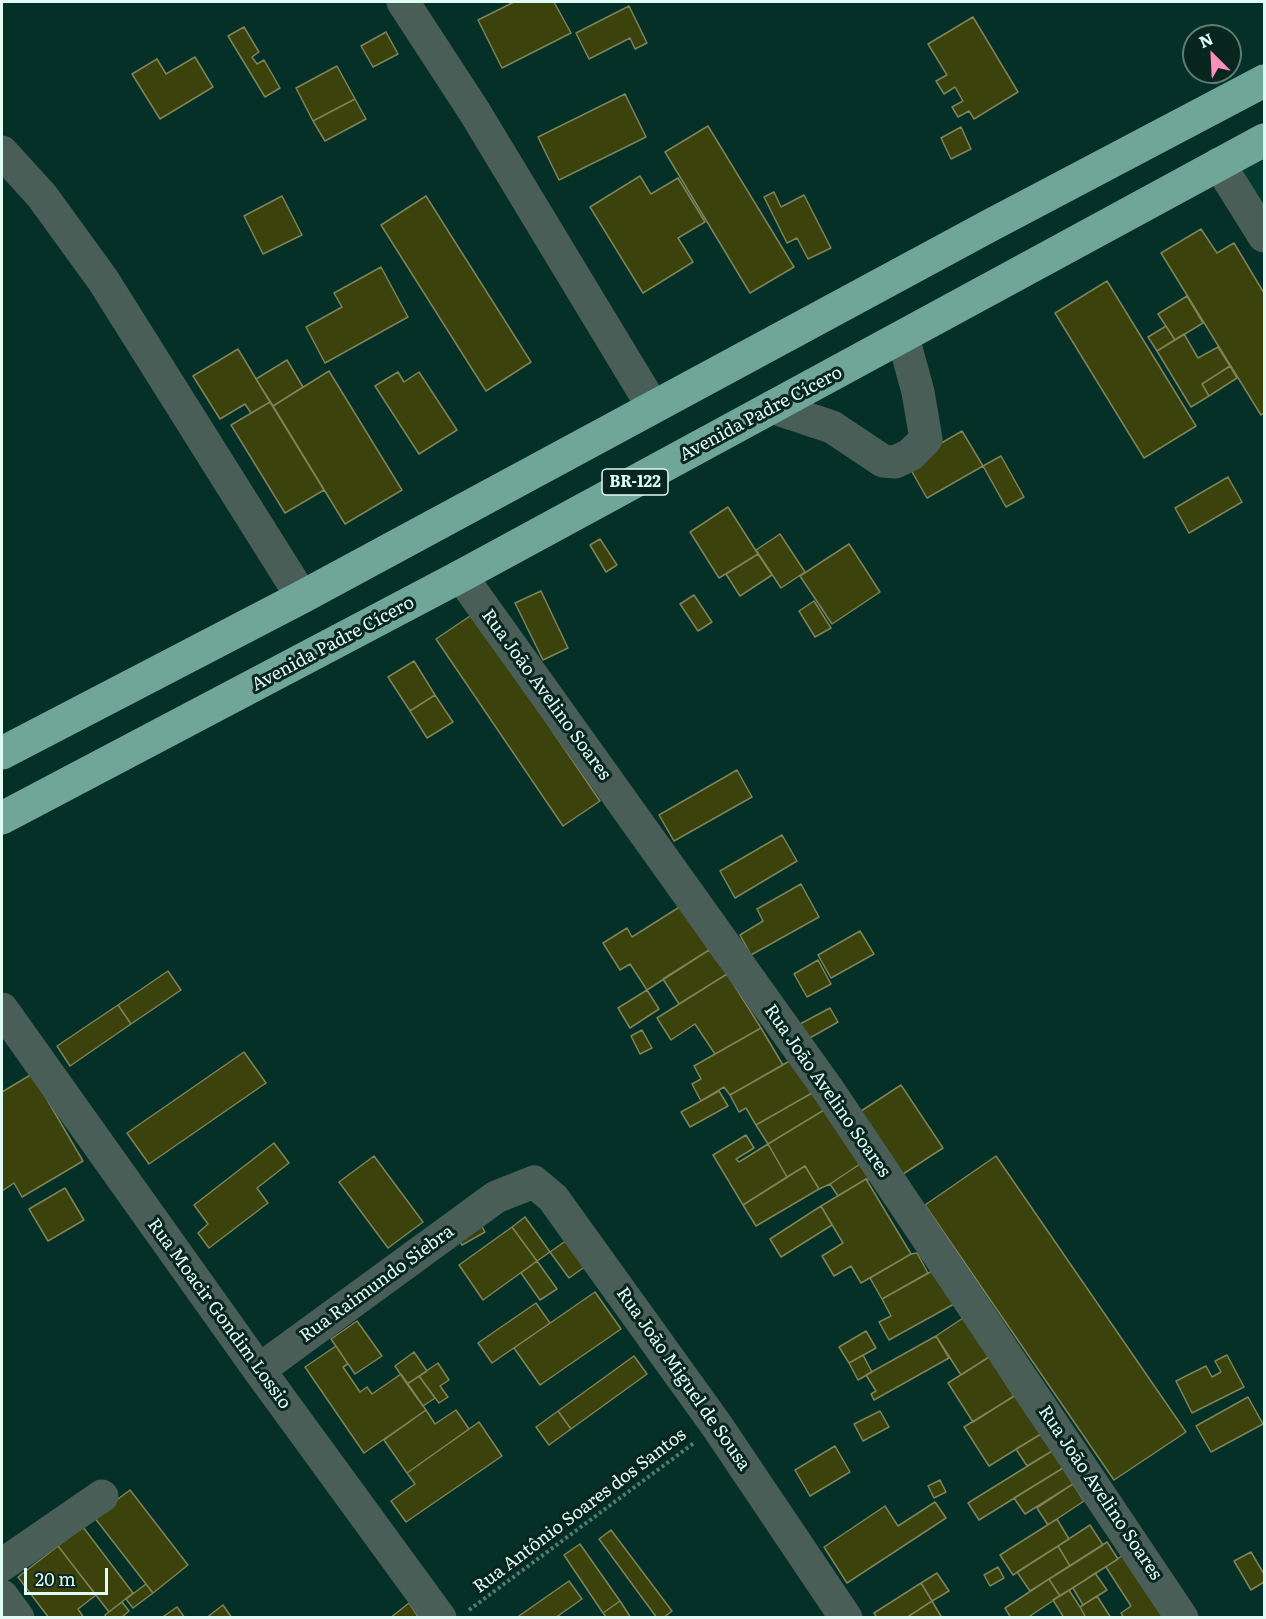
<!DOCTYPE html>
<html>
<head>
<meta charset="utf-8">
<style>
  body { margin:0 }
  #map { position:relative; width:1266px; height:1619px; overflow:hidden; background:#043027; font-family:Literata,serif }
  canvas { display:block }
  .frame { position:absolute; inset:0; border:3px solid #e0fcf4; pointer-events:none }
  .north { position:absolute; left:1182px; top:24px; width:60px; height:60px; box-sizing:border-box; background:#08251e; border:2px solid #5e7b74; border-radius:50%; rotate:336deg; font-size:16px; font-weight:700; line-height:24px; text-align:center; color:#e0fcf4 }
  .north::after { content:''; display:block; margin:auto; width:21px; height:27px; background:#fe8ebb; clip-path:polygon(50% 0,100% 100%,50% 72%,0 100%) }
  .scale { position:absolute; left:24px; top:1568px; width:84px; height:27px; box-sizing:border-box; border:3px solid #e0fcf4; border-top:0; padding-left:8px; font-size:18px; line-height:21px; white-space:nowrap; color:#e0fcf4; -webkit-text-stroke:4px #08251e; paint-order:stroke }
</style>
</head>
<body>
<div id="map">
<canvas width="1266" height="1619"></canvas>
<div class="frame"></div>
<div class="north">N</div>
<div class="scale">20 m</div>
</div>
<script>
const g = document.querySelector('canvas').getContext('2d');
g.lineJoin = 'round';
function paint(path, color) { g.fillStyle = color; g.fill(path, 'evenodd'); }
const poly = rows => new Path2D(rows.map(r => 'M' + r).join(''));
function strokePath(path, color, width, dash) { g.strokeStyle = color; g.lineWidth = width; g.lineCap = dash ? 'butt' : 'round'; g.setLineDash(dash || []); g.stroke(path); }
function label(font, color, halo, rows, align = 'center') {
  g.font = font + ' Literata,serif'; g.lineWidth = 6; g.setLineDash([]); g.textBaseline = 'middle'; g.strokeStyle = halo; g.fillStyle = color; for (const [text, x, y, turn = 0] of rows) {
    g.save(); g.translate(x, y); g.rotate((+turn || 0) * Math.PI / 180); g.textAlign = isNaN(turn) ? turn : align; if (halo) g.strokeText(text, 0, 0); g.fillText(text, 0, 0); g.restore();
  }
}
paint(poly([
  [1264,155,1264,236,1226,176]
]), '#033b30');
const building = poly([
  [514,2,554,2,571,33,502,68,478,20,514,2],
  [629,6,647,43,635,49,630,38,589,59,576,33,629,6],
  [973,17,1018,92,974,119,969,111,958,117,952,107,963,101,955,87,944,94,936,81,947,75,928,44,973,17],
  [244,27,259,52,252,57,257,64,264,60,280,88,265,97,228,36,244,27],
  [386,32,398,54,373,67,361,46,386,32],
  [195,57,213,87,160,119,132,74,157,59,166,74,195,57],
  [337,66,355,99,313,121,296,88,337,66],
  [625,94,646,137,559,180,538,137,625,94],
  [355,99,366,119,325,141,313,121,355,99],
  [708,126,794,267,750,293,665,152,708,126],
  [961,127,971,149,951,159,941,138,961,127],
  [640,176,651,194,678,178,705,222,678,238,693,262,643,293,590,207,640,176],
  [774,192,781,207,804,195,831,248,808,259,797,238,787,243,764,197,774,192],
  [282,196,302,235,263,254,244,216,282,196],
  [426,196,531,362,486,391,381,225,426,196],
  [1201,229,1217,253,1234,243,1264,293,1264,413,1261,415,1161,253,1201,229],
  [381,267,408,317,325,363,306,327,342,307,334,293,381,267],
  [1107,281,1196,426,1144,458,1055,313,1107,281],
  [1187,296,1203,323,1175,340,1158,314,1187,296],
  [1166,326,1175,340,1157,351,1148,337,1166,326],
  [1184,334,1198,358,1218,347,1230,366,1202,384,1209,396,1191,407,1157,351,1184,334],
  [238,349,270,402,251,413,245,404,220,419,193,376,238,349],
  [287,360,303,387,273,406,256,379,287,360],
  [1230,366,1237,378,1209,396,1202,384,1230,366],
  [329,371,402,490,345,524,273,406,329,371],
  [398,372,404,382,419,372,457,430,419,454,375,386,398,372],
  [270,402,324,490,285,513,231,425,270,402],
  [962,431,983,466,927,498,907,463,962,431],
  [1001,456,1024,497,1006,507,983,466,1001,456],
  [1228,477,1242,502,1189,533,1175,508,1228,477],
  [728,507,758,554,719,578,690,532,728,507],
  [780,534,805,572,781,588,756,550,780,534],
  [600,539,617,565,606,572,590,545,600,539],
  [849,544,880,592,832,624,800,576,849,544],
  [758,554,772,575,740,596,726,574,758,554],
  [541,591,568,648,543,660,515,603,541,591],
  [694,595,712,622,698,631,680,604,694,595],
  [814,601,831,628,815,637,799,611,814,601],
  [473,614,600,801,563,826,436,639,473,614],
  [414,661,435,695,410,711,388,677,414,661],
  [435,695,453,722,427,738,410,711,435,695],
  [737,770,752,797,674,841,659,815,737,770],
  [782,835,797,861,735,898,720,871,782,835],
  [801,884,819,917,751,955,740,935,763,921,757,909,801,884],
  [681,906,709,950,647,990,630,964,620,970,603,943,627,928,632,937,681,906],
  [860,931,874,954,831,978,818,955,860,931],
  [709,950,727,974,679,1004,663,979,709,950],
  [818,960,831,984,807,997,794,974,818,960],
  [168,971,181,990,131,1024,118,1005,168,971],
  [727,974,761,1028,715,1054,695,1024,671,1040,657,1018,727,974],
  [647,990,659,1009,630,1028,618,1008,647,990],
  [118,1005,131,1024,70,1066,57,1046,118,1005],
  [830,1008,838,1022,808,1039,800,1024,830,1008],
  [761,1028,783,1065,730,1095,724,1087,701,1101,692,1084,701,1079,694,1066,761,1028],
  [642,1030,652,1048,640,1054,631,1036,642,1030],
  [244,1052,266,1083,149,1164,127,1133,244,1052],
  [793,1059,812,1093,756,1125,746,1108,739,1112,730,1095,793,1059],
  [32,1074,83,1161,22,1197,14,1183,2,1191,2,1092,32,1074],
  [901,1085,943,1148,900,1176,858,1113,901,1085],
  [719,1091,728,1106,690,1127,681,1112,719,1091],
  [812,1093,824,1110,768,1144,756,1125,812,1093],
  [824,1110,860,1164,830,1184,819,1189,805,1166,787,1177,768,1144,824,1110],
  [746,1135,754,1148,736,1159,739,1162,768,1144,787,1177,743,1205,713,1155,746,1135],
  [274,1143,289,1163,257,1188,268,1203,209,1248,198,1233,208,1224,194,1205,274,1143],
  [374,1156,423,1222,388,1248,339,1182,374,1156],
  [996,1156,1186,1432,1114,1480,925,1205,996,1156],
  [860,1164,871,1180,866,1179,838,1196,830,1184,860,1164],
  [805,1166,819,1189,756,1226,743,1205,805,1166],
  [866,1179,911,1254,861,1283,851,1266,834,1276,822,1256,843,1243,821,1206,866,1179],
  [65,1188,84,1220,48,1241,29,1209,65,1188],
  [821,1206,832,1225,781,1257,770,1239,821,1206],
  [525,1217,550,1252,537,1261,512,1227,525,1217],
  [478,1219,485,1232,462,1245,454,1232,478,1219],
  [512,1227,537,1261,483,1300,459,1265,512,1227],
  [567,1240,586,1266,569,1278,550,1252,567,1240],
  [917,1253,928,1273,882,1299,870,1278,911,1254,917,1253],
  [537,1261,557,1289,540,1300,521,1273,537,1261],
  [934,1270,954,1304,889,1340,879,1322,891,1316,882,1299,934,1270],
  [595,1292,621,1329,540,1385,514,1348,595,1292],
  [536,1303,550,1323,492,1363,478,1343,536,1303],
  [963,1318,989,1357,961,1375,936,1336,963,1318],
  [357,1321,382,1356,355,1374,331,1339,357,1321],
  [866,1331,876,1348,849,1363,839,1347,866,1331],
  [936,1336,949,1358,874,1400,871,1394,876,1391,866,1375,936,1336],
  [336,1346,348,1364,343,1367,360,1392,367,1387,372,1394,401,1374,426,1410,364,1453,305,1367,336,1346],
  [414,1352,427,1371,407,1384,395,1366,414,1352],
  [863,1355,872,1372,858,1380,849,1363,863,1355],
  [1227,1355,1244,1387,1192,1413,1176,1381,1206,1366,1212,1377,1221,1372,1215,1361,1227,1355],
  [634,1356,647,1374,571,1429,558,1411,634,1356],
  [989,1357,1014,1396,973,1422,948,1383,989,1357],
  [438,1363,449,1380,440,1386,448,1397,439,1403,419,1376,438,1363],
  [419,1376,435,1398,423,1406,407,1384,419,1376],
  [1016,1395,1041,1434,989,1466,964,1427,1016,1395],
  [1248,1397,1263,1424,1211,1452,1196,1426,1248,1397],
  [426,1410,435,1424,456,1410,469,1429,407,1473,384,1440,426,1410],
  [558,1411,571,1429,549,1445,536,1427,558,1411],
  [880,1411,889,1427,863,1441,854,1424,880,1411],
  [479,1422,502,1456,406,1522,391,1501,415,1484,407,1473,479,1422],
  [1041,1434,1052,1451,1027,1466,1016,1449,1041,1434],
  [835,1446,850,1472,810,1496,795,1470,835,1446],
  [1052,1451,1063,1468,979,1520,968,1503,1052,1451],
  [1063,1468,1073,1484,1025,1514,1014,1498,1063,1468],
  [940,1480,946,1492,934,1498,928,1486,940,1480],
  [1073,1484,1084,1501,1048,1525,1037,1508,1073,1484],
  [130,1490,188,1565,153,1593,94,1517,130,1490],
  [935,1502,946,1518,847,1583,824,1547,885,1506,898,1526,935,1502],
  [1057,1519,1069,1539,1013,1575,1000,1555,1057,1519],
  [1090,1525,1103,1545,1070,1566,1058,1546,1090,1525],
  [83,1527,133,1593,109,1612,58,1546,83,1527],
  [611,1530,672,1611,663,1618,657,1618,599,1539,611,1530],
  [1107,1542,1118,1559,1060,1596,1049,1579,1107,1542],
  [580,1544,620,1601,603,1613,564,1555,580,1544],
  [58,1546,96,1595,78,1609,84,1618,49,1618,18,1577,58,1546],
  [1058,1546,1070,1566,1030,1591,1017,1572,1058,1546],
  [1251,1552,1264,1574,1264,1582,1251,1590,1234,1561,1251,1552],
  [1123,1555,1164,1618,1124,1618,1121,1613,1131,1606,1106,1567,1123,1555],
  [998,1567,1004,1578,990,1586,984,1575,998,1567],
  [937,1573,949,1591,932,1601,921,1583,937,1573],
  [1095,1573,1107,1590,1083,1605,1073,1588,1095,1573],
  [1049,1579,1060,1596,1027,1618,1011,1618,1005,1608,1049,1579],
  [569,1581,582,1599,555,1618,516,1618,569,1581],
  [921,1583,932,1601,906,1618,877,1618,874,1613,921,1583],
  [146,1584,153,1593,133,1608,126,1599,146,1584],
  [1069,1590,1080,1607,1086,1618,1064,1618,1053,1600,1069,1590],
  [1097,1596,1111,1618,1086,1618,1080,1607,1097,1596],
  [620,1601,631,1618,607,1618,603,1613,620,1601],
  [932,1601,942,1618,906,1618,932,1601],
  [122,1602,129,1611,121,1618,106,1618,105,1615,122,1602],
  [409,1603,419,1618,390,1618,409,1603],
  [223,1605,232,1618,206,1618,223,1605],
  [177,1607,185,1618,165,1618,164,1616,177,1607]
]);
paint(building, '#3c420b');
strokePath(building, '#7e845a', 1.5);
strokePath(poly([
  [469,1610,694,1443]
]), '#547a71', 4, [3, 3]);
strokePath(poly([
  [403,2,474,111,653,407],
  [2,152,42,196,103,280,302,597],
  [1219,164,1264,236],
  [772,407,832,427,883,461,895,462,910,455,926,439,918,392,903,337],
  [461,576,827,1088,1182,1618],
  [2,1009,259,1370,440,1618],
  [259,1370,496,1197,534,1182,553,1198,717,1426,846,1618],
  [2,1565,102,1496],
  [2,1596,18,1618]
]), '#485e57', 33);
strokePath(poly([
  [2,753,302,597,989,226,1264,81],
  [2,818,461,576,1264,140]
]), '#70a697', 33);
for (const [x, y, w] of [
  [635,482,66]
]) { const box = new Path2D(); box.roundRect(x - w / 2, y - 13, w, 26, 4.5); g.fillStyle = '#08251e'; g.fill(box); strokePath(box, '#e0fcf4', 1.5); }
label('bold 16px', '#e0fcf4', null, [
  ["BR-122",635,482]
]);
label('18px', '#e0fcf4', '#08251e', [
  ["Avenida Padre Cícero",761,414,-28],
  ["Avenida Padre Cícero",333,644,-28],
  ["Rua João Avelino Soares",546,695,54],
  ["Rua João Avelino Soares",827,1091,55],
  ["Rua Raimundo Siebra",377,1284,-36],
  ["Rua Moacir Gondim Lossio",219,1314,54],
  ["Rua João Miguel de Sousa",683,1379,55],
  ["Rua João Avelino Soares",1100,1493,56],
  ["Rua Antônio Soares dos Santos",580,1511,-37]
]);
</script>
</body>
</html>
